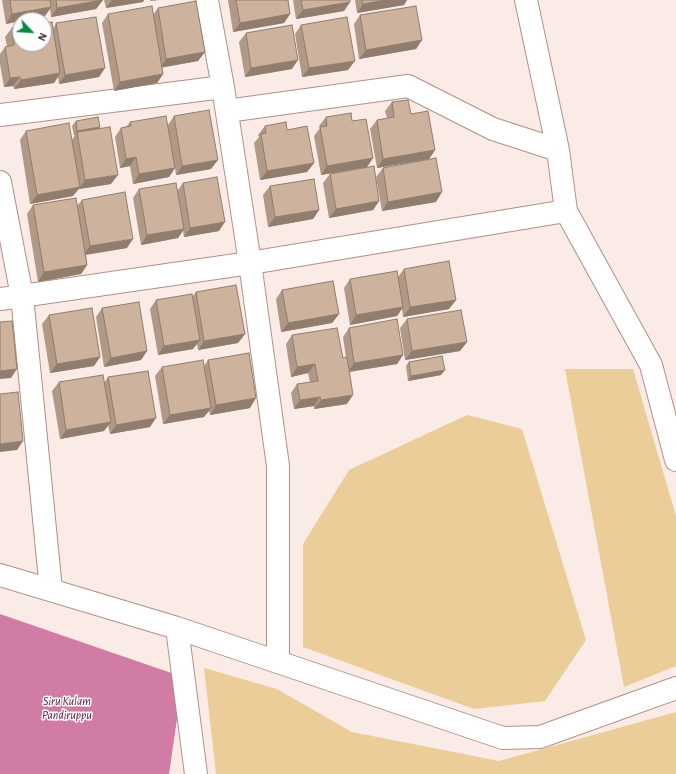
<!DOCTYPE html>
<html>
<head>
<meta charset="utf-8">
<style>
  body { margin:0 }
  #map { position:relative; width:676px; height:774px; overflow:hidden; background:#faebe7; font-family:"Alegreya Sans",sans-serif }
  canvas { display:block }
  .north { position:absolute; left:12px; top:12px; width:40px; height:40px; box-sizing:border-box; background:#fcfcfc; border:1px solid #aba6a4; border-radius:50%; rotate:115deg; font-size:11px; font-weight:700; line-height:16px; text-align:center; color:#322521 }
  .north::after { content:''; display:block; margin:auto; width:14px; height:18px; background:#0a8742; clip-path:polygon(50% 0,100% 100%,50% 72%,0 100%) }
</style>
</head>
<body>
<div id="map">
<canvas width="676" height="774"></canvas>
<div class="north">N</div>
</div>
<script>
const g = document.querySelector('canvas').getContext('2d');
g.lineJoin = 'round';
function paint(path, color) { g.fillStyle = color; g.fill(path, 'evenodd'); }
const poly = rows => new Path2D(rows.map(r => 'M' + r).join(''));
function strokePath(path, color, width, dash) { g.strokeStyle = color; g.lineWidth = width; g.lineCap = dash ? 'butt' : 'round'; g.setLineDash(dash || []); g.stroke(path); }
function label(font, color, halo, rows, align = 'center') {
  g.font = font + ' "Alegreya Sans",sans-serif'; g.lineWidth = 3; g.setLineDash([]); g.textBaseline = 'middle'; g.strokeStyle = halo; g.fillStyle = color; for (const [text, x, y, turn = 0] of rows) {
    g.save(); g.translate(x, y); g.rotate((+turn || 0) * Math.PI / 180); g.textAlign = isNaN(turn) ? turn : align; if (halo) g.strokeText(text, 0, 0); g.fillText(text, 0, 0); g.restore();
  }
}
paint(poly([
  [565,369,633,369,676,516,676,666,624,687],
  [467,415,522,429,586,640,545,701,474,709,303,647,303,544,349,470],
  [204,668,277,689,352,732,499,761,676,712,676,774,216,774]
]), '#eacd99');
paint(poly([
  [0,614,183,677,169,774,0,774]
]), '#d07ca4');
const street = poly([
  [207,0,223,87,250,263,278,466,278,661],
  [526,0,558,150,566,211,651,365,676,460],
  [227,111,408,86,493,129,558,150],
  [0,115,223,87],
  [0,182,22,296,51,590],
  [0,299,250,263,566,211],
  [0,575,177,628],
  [196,774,177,628,503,738,540,737,676,688]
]);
strokePath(street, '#b19087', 24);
strokePath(street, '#fff', 22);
paint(poly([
  [2,0,103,0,96,9,51,17,50,9,45,16,20,20,20,21,6,24],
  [104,0,144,0,143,2,106,8],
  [228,0,288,0,290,14,284,23,233,32],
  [293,0,350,0,350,2,344,11,296,19],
  [355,0,407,0,404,5,357,13],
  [158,8,205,52,198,61,162,67,163,74,157,83,114,91,102,23,108,14,153,15],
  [360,15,422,40,416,49,359,59,354,24],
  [56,23,105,68,99,77,59,84,58,77,54,83,14,89,13,86,4,87,0,64,0,54,5,47,7,46,5,37,12,28,53,29],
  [301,25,348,70,302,77,295,34],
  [246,33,292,69,245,77,239,42],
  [392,102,411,114,435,150,429,159,377,168,370,129,377,120,387,118,385,111],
  [174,116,211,169,176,175,175,168,169,177,133,184,130,166,120,168,115,137,121,128,127,126,130,122,168,125],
  [326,117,352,121,373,158,367,167,321,175,314,136,320,128,319,126],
  [76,121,99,129,111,184,79,189,73,196,30,204,20,140,26,131,72,140,75,135,74,135,72,126],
  [265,126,287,130,314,163,307,172,260,180,254,143,259,137,258,135],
  [383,168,436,202,382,211,376,177],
  [330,174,379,201,373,210,329,218,323,183],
  [183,183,219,231,184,237,183,231,178,238,141,245,133,198,139,189,178,190],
  [270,186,319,210,313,219,268,227,263,195],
  [82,200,127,248,86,255,87,265,81,274,38,282,27,214,33,205,77,206],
  [404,269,456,300,449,309,403,317,402,309,397,316,350,325,344,288,350,279,398,277],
  [282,290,339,314,332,323,281,332,276,299],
  [196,292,245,334,238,343,198,350,197,344,193,349,158,355,150,309,156,300,192,297],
  [102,308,147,351,141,360,104,367,96,317],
  [49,315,100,357,94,366,50,373,42,324],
  [407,319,467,342,460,351,405,360,400,328],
  [349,328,403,355,397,364,349,372,347,404,314,409,314,406,294,409,291,393,297,384,310,382,308,373,291,377,286,344,292,335,343,358,346,358,343,337],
  [208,360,250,408,210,415,209,411,204,417,163,424,155,376,162,367,204,366],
  [409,362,445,370,441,375,408,381,406,366],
  [108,377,150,427,110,434,108,425,104,431,60,439,52,391,59,382,104,383]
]), '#b09987');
paint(poly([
  [103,0,96,9,51,17,57,8],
  [112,0,144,0,143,2,106,8],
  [151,0,159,0,150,1],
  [386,0,407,0,404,5,357,13,363,4],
  [350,2,344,11,296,19,303,10],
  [51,7,45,16,25,20,20,20,20,21,6,24,12,14],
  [290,14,284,23,233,32,240,23],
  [422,40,416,49,359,59,366,50],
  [205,52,198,61,160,68,166,59],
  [298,60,292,69,245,77,251,68],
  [355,61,348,70,302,77,309,68],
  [105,68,99,77,59,84,65,75],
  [60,73,54,83,14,89,21,80],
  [163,74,157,83,114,91,120,82],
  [20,77,13,86,4,87,10,78],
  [100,127,97,132,77,132,75,135,74,135,77,131],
  [435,150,429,159,377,168,383,159],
  [136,157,130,166,120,168,126,159],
  [373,158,367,167,321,175,327,166],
  [218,160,211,169,176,175,182,166],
  [314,163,307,172,260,180,267,171],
  [175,168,169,177,133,184,139,174],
  [118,175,111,184,79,189,85,180],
  [80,187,73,196,30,204,37,195],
  [442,192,436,202,382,211,388,202],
  [379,201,373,210,329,218,336,209],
  [319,210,313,219,268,227,275,217],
  [225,222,219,231,184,237,190,228],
  [184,229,178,238,141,245,147,235],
  [133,239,127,248,83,255,90,246],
  [87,265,81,274,38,282,44,272],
  [456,300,449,309,403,317,410,307],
  [403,307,397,316,350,325,356,315],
  [339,314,332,323,281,332,288,323],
  [245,334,238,343,198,350,204,341],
  [200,340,193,349,158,355,164,346],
  [467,342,460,351,405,360,412,351],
  [147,351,141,360,104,367,111,358],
  [403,355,397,364,348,372,354,363],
  [100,357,94,366,50,373,57,364],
  [315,364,308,373,291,377,297,367],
  [17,369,11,378,0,379,0,371],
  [445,370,441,375,408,381,411,376],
  [353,395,347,404,314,409,321,400],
  [320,397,314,406,294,409,300,400],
  [256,398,250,408,210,415,216,405],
  [211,408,204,417,163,424,170,415],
  [156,418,150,427,110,434,116,425],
  [111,422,104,431,60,439,66,430],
  [23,441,17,450,0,452,0,444]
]), '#907d6e');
const building = poly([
  [10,0,50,0,51,7,12,14,10,0],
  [56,0,103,0,57,8,56,0],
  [236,0,288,0,290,14,240,23,236,0],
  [301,0,350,0,350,2,303,10,301,0],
  [362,0,386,0,363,4,362,0],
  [196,1,205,52,166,59,158,8,196,1],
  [152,6,163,74,120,82,108,14,152,6],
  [416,6,422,40,366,50,360,15,416,6],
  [96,17,105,68,65,75,56,23,96,17],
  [347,17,355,61,309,68,301,25,347,17],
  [52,22,60,73,21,80,20,77,10,78,5,47,14,45,12,28,20,27,20,44,44,44,44,23,52,22],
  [292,25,298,60,251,68,246,33,292,25],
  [408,100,411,114,428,111,435,150,383,159,377,120,394,117,392,102,408,100],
  [209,110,218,160,182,166,174,116,209,110],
  [351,113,352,121,366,119,373,158,327,166,320,127,327,126,326,117,351,113],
  [166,116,175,168,139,174,136,157,126,159,121,128,131,126,130,122,166,116],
  [98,117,100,127,77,131,76,121,98,117],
  [286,122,287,130,307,126,314,163,267,171,261,134,266,133,265,126,286,122],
  [69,123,80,187,37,195,26,131,69,123],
  [110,127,118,175,85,180,77,132,110,127],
  [436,158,442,192,388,202,383,168,436,158],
  [374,166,379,201,336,209,330,174,374,166],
  [217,177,225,222,190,228,183,183,217,177],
  [314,179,319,210,275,217,270,186,314,179],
  [176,183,184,229,147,235,139,189,176,183],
  [125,192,133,239,90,246,82,200,125,192],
  [76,198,87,265,44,272,33,205,76,198],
  [449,261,456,300,410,307,404,269,449,261],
  [397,271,403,307,356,315,350,279,397,271],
  [333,281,339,314,288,323,282,290,333,281],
  [236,285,245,334,204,341,196,292,236,285],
  [192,294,200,340,164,346,156,300,192,294],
  [139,302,147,351,111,358,102,308,139,302],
  [92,308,100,357,57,364,49,315,92,308],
  [461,310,467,342,412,351,407,319,461,310],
  [397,319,403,355,354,363,349,328,397,319],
  [12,321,17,369,0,371,0,322,12,321],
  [337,328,343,358,347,357,353,395,321,400,320,397,300,400,297,384,318,381,315,364,297,367,292,335,337,328],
  [249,353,256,398,216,405,208,360,249,353],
  [442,356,445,370,411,376,409,362,442,356],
  [203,360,211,408,170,415,162,367,203,360],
  [148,371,156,418,116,425,108,377,148,371],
  [103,375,111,422,66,430,59,382,103,375],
  [18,392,23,441,0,444,0,394,18,392]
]);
paint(building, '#cdb29d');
strokePath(building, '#907d6e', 1);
label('italic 12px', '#5d123d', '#fcfcfc', [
  ["Siru Kulam",67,701],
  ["Pandiruppu",67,715]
]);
</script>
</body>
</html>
